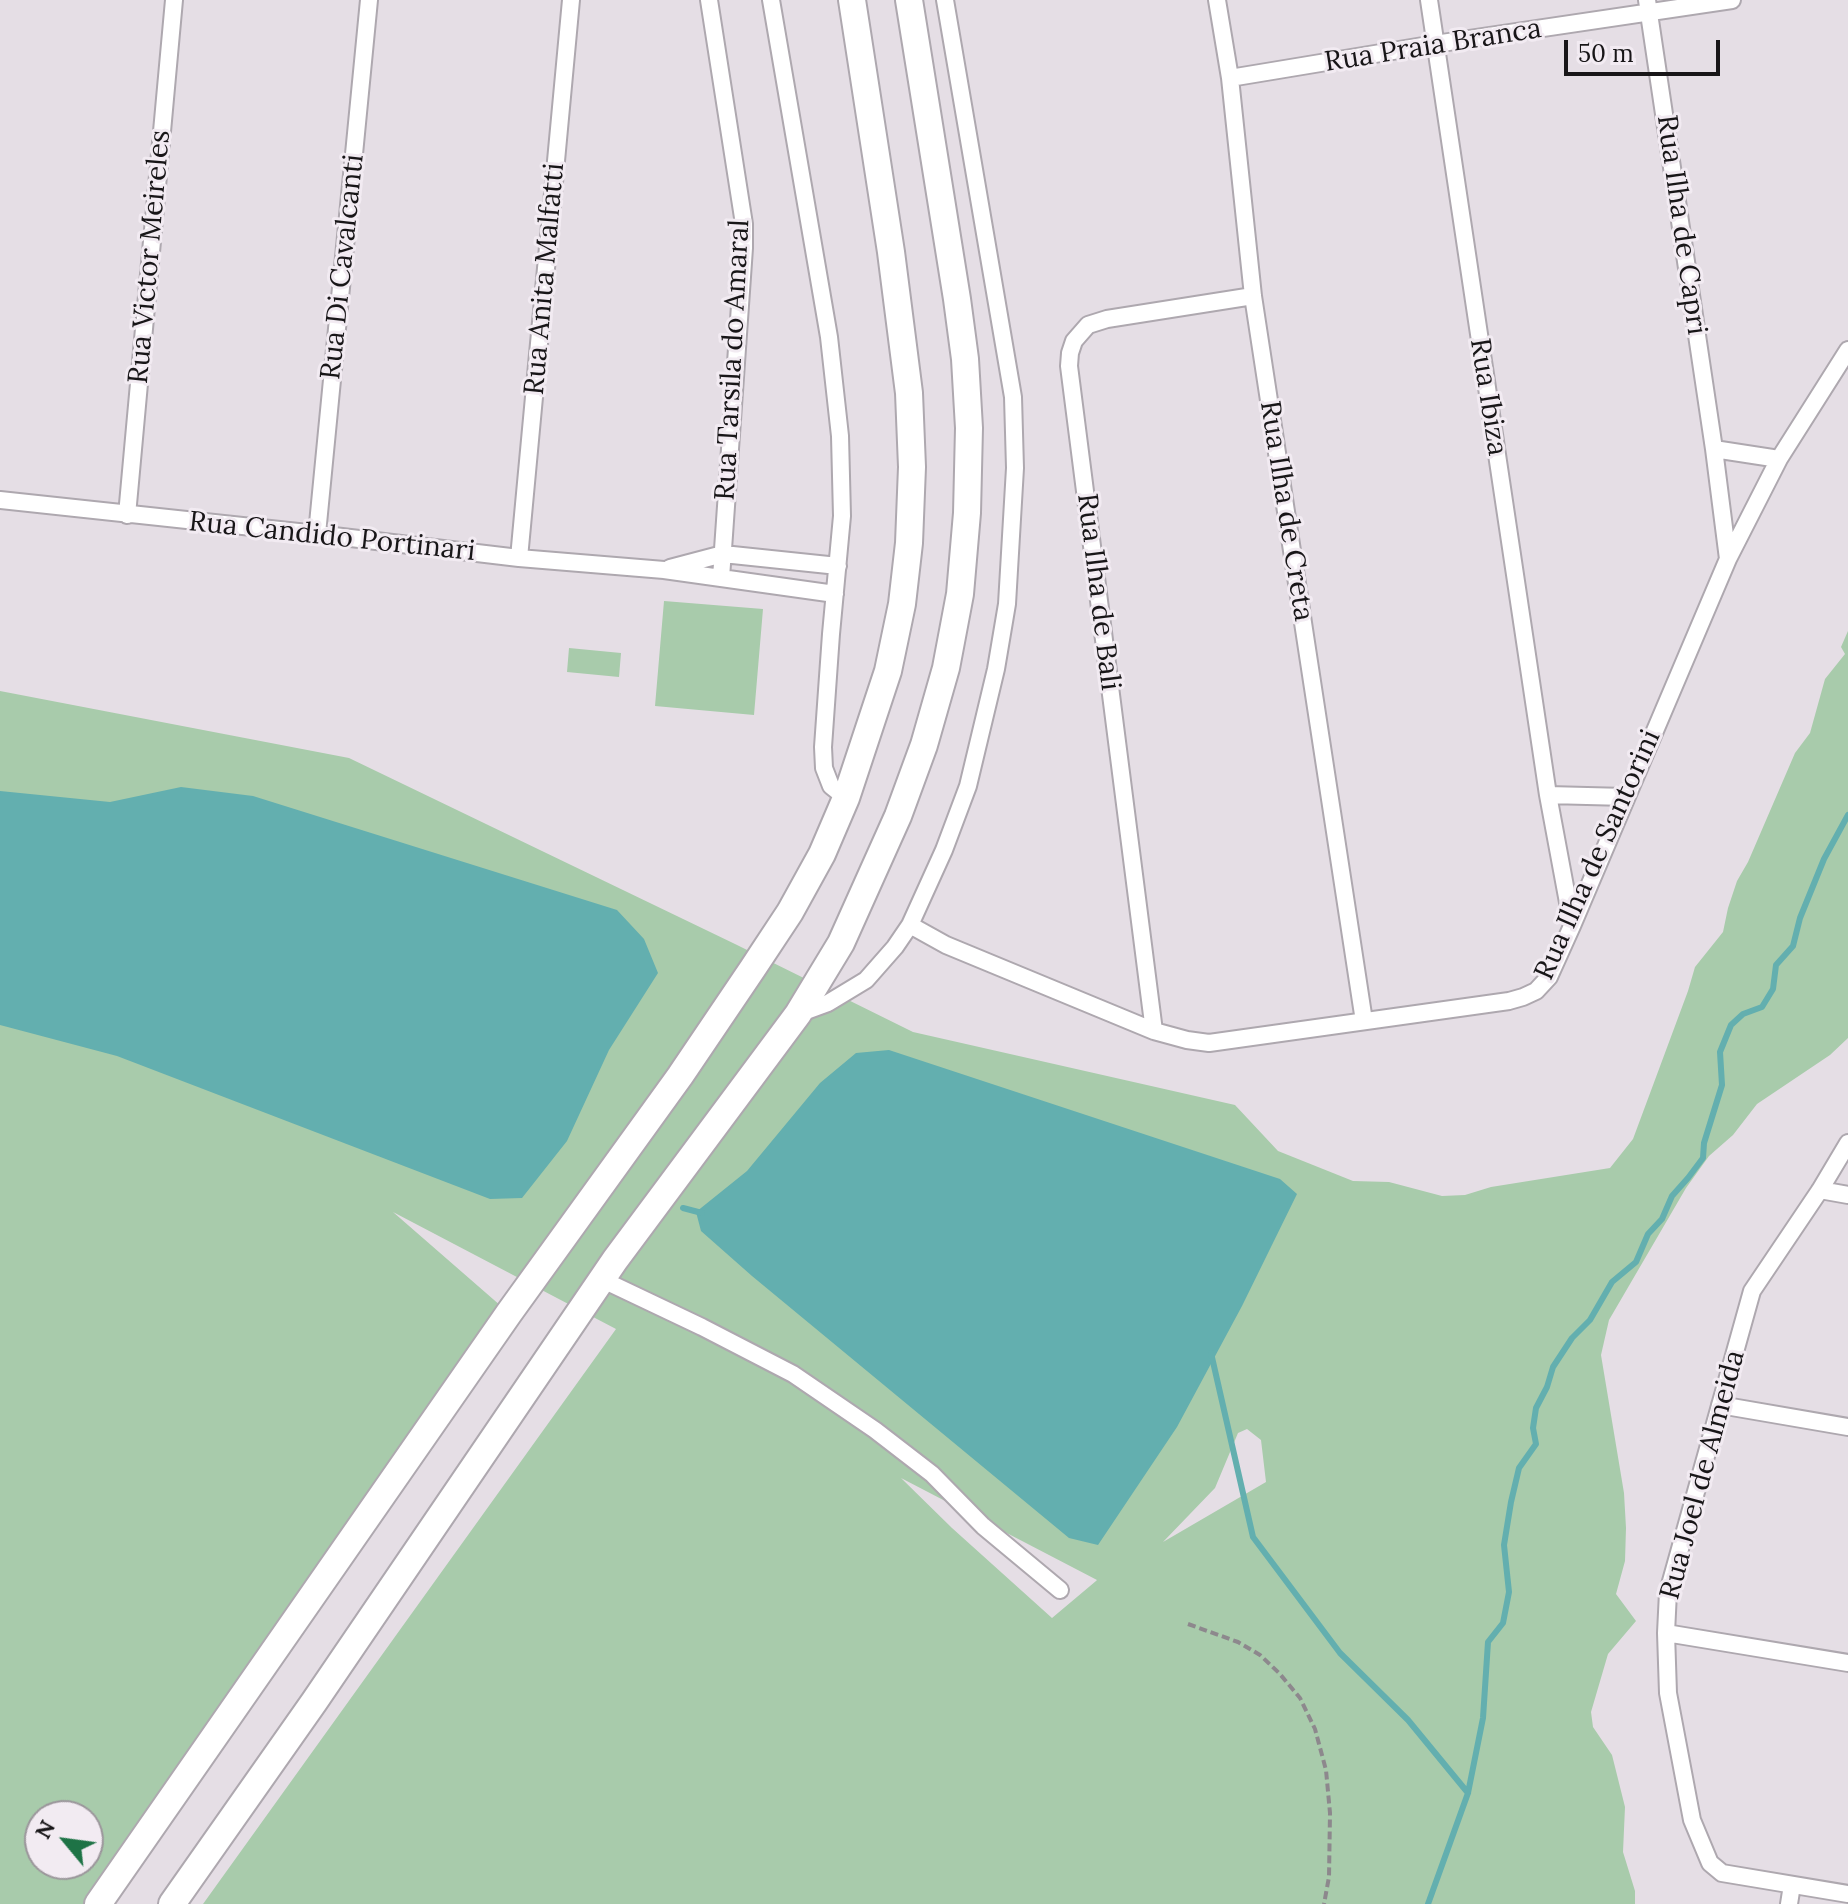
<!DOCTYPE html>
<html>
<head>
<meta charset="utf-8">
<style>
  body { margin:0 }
  #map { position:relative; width:1848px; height:1904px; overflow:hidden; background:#e5dee5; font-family:Lora,serif }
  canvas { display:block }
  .north { position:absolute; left:24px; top:1800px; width:80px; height:80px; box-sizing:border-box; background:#f2ebf2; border:2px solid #9b969b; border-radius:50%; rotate:299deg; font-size:22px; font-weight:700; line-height:32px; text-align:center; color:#181618 }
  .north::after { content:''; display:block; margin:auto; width:28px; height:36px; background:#1e7346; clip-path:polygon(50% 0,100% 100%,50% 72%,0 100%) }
  .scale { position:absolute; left:1564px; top:40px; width:156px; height:36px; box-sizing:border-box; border:4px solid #181618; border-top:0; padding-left:10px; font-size:24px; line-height:28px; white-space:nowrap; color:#181618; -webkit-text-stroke:6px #f2ebf2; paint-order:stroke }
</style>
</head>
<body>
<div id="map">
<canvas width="1848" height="1904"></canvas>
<div class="north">N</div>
<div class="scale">50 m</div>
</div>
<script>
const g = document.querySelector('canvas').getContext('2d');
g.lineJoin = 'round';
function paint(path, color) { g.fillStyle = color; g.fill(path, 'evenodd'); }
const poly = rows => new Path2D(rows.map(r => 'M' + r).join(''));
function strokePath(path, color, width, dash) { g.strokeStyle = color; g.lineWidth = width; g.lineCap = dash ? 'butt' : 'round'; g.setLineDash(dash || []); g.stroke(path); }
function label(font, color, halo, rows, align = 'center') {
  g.font = font + ' Lora,serif'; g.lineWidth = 6; g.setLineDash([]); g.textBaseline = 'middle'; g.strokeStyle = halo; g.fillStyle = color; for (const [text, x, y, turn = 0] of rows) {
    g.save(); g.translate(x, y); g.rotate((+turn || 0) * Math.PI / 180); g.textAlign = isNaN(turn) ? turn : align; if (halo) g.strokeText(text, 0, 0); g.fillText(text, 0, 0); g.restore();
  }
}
paint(poly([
  [664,601,763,609,754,715,655,706],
  [1848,631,1848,1038,1830,1055,1757,1104,1733,1135,1709,1156,1686,1188,1609,1320,1601,1355,1624,1493,1626,1528,1625,1561,1616,1594,1636,1621,1608,1654,1591,1712,1593,1727,1612,1755,1625,1807,1623,1852,1635,1891,1635,1904,203,1904,616,1329,393,1212,509,1313,99,1904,0,1904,0,691,349,758,735,944,913,1032,1235,1105,1278,1151,1353,1181,1389,1182,1442,1196,1465,1195,1491,1187,1610,1168,1633,1139,1688,991,1695,967,1723,932,1728,908,1737,881,1748,862,1795,753,1810,733,1825,679,1845,654,1841,647],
  [1247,1429,1261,1440,1266,1482,1163,1542,1215,1488,1238,1433],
  [901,1478,1097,1580,1096,1581,1052,1618,952,1528],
  [40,1816,88,1816,88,1864,40,1864],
  [569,648,621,653,619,677,567,672]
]), '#a8cbab');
paint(poly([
  [181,787,253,796,617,910,644,939,658,973,609,1050,567,1141,522,1198,490,1199,117,1056,0,1025,0,791,110,802],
  [889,1050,1280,1179,1297,1194,1242,1306,1177,1427,1098,1545,1069,1538,752,1276,701,1231,696,1212,747,1171,820,1083,856,1053]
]), '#63afaf');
strokePath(poly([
  [683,1208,702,1213],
  [1211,1353,1253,1537,1340,1653,1408,1720,1468,1793],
  [1428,1904,1468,1793,1483,1718,1488,1642,1503,1623,1509,1592,1504,1545,1511,1502,1519,1468,1536,1444,1533,1428,1536,1408,1547,1387,1553,1367,1572,1338,1590,1320,1612,1282,1636,1262,1648,1234,1662,1219,1672,1196,1688,1178,1703,1158,1704,1143,1722,1085,1720,1052,1731,1025,1743,1014,1762,1007,1773,989,1776,965,1793,946,1800,918,1824,859,1848,815]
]), '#63afaf', 6);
const street = poly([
  [709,0,744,224,744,248,721,578],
  [771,0,829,337,840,436,842,516,831,634,823,747,824,768,831,786,846,798],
  [1217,0,1230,78,1253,296,1364,1021],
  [1429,0,1548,795],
  [1647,0,1714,449],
  [1230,78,1435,44,1732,0],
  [0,500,317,534,519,558,664,570,835,594],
  [127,515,174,0],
  [317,534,369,0],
  [519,558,571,0],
  [1728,559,1714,449,1779,459],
  [670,568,723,554,838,566],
  [1572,924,1548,795,1626,797],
  [910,925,946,945,1154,1031,1187,1040,1209,1043,1509,1001,1523,997,1536,991,1549,977,1572,926,1728,559,1779,459,1848,350],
  [798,1014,828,1003,866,980,895,947,910,925,944,850,968,786,996,669,1007,604,1015,468,1013,397,945,0],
  [1154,1031,1069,366,1070,353,1074,341,1088,325,1107,319,1253,296],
  [1848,1143,1820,1190,1752,1291,1668,1592,1666,1633,1668,1693,1692,1820,1710,1863,1722,1873,1848,1894],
  [1820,1190,1848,1195],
  [601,1279,702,1327,793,1374,875,1430,932,1474,983,1526,1060,1590],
  [1720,1405,1848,1427],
  [1666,1633,1848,1663],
  [1789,1904,1792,1885]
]);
const primary = poly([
  [98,1904,509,1313,680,1076,753,968,790,912,822,854,846,798,888,671,902,604,909,543,912,467,909,393,891,252,852,0],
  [172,1904,314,1702,615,1260,798,1014,841,943,898,816,924,745,946,668,960,594,967,513,969,428,965,359,957,299,909,0]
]);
strokePath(street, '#aea8af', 20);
strokePath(primary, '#aea8af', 30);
strokePath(poly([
  [1188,1624,1238,1642,1260,1655,1279,1673,1300,1698,1315,1729,1326,1770,1330,1813,1329,1877,1324,1904]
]), '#8d888d', 4, [8, 4]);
strokePath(street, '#fff', 16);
strokePath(primary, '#fff', 26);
label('28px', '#181618', '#f2ebf2', [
  ["Rua Praia Branca",1433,46,-9],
  ["Rua Ilha de Capri",1681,225,82],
  ["Rua Victor Meireles",150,257,-85],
  ["Rua Di Cavalcanti",343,267,-84],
  ["Rua Anita Malfatti",545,279,-85],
  ["Rua Tarsila do Amaral",733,360,-87],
  ["Rua Ibiza",1488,397,81],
  ["Rua Ilha de Creta",1286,511,81],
  ["Rua Candido Portinari",332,537,6],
  ["Rua Ilha de Bali",1098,592,83],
  ["Rua Ilha de Santorini",1598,855,-66],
  ["Rua Joel de Almeida",1703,1475,-75]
]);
</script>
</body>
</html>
